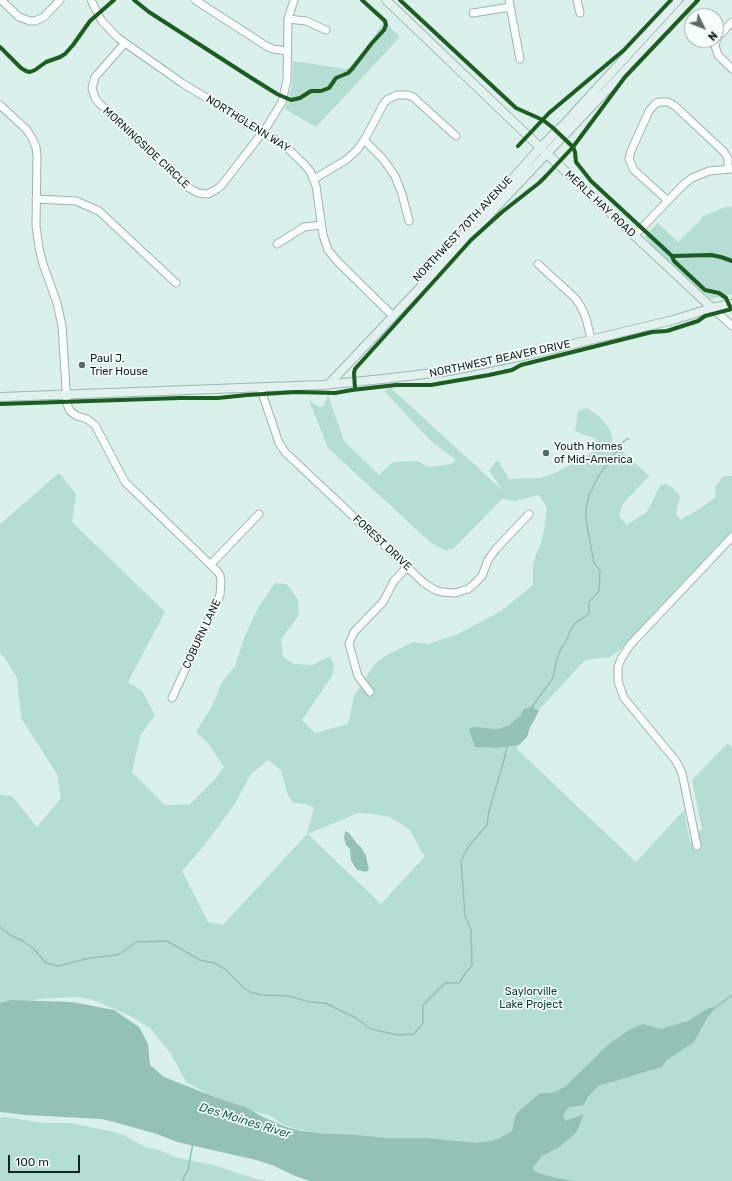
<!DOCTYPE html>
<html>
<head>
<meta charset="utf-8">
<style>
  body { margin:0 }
  #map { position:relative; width:732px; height:1181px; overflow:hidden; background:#daf1eb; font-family:Rubik,sans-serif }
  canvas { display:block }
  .north { position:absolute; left:684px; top:8px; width:40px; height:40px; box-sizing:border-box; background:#f7fffd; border:1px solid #9ca7a5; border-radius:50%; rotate:133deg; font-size:11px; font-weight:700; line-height:16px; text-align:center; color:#142420 }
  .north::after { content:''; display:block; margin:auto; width:14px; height:18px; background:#596c67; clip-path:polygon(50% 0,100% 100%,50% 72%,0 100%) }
  .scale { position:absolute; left:8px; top:1155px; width:72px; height:18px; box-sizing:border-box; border:2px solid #142420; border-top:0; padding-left:5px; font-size:12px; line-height:14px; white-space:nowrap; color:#142420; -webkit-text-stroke:3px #f7fffd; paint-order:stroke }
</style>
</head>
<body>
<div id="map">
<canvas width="732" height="1181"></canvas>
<div class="north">N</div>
<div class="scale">100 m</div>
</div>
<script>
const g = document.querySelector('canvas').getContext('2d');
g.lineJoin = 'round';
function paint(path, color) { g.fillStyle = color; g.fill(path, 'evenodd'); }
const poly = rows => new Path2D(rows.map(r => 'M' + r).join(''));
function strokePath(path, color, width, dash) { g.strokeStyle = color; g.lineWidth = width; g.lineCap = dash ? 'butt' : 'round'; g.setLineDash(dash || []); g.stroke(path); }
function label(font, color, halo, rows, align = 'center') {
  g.font = font + ' Rubik,sans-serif'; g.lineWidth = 3.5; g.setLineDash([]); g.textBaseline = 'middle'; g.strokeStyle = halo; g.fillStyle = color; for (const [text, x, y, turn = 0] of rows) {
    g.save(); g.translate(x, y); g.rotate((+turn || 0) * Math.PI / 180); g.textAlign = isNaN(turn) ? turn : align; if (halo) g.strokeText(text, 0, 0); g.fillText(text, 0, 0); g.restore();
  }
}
paint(poly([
  [384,21,400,37,316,127,285,109,292,86,293,61,347,69,365,51],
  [728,206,732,208,732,294,711,299,653,247,645,236,658,223,678,242,701,220,701,217],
  [391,388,502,490,489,471,496,461,499,462,509,479,541,478,555,473,590,454,598,448,596,439,575,431,578,411,587,408,599,416,610,430,613,443,649,476,623,504,619,515,626,524,628,524,647,512,660,485,665,484,673,488,680,496,676,513,680,520,698,510,716,497,715,486,724,476,732,476,732,532,621,649,610,657,585,660,539,710,534,709,533,705,527,707,515,721,509,725,498,729,475,727,469,730,476,747,497,748,519,745,516,748,636,862,684,810,690,842,702,829,692,780,728,743,732,747,732,1181,561,1181,351,1137,328,1133,315,1133,297,1129,284,1125,269,1115,240,1109,225,1103,186,1082,171,1054,150,1028,130,1016,94,1000,78,997,39,999,0,1006,0,795,12,796,37,827,61,798,57,774,21,718,17,678,5,658,0,653,0,524,59,473,76,494,72,522,165,612,128,682,142,691,155,715,140,736,132,772,165,805,190,804,214,780,224,767,208,743,196,732,212,706,222,682,235,666,244,638,258,608,275,583,287,584,298,600,299,615,281,639,283,657,294,664,313,665,330,656,334,666,332,676,302,720,315,733,348,724,354,696,374,665,385,656,413,642,429,644,458,634,501,611,533,585,533,565,536,554,540,546,544,530,547,508,539,495,515,501,502,499,454,548,446,551,431,543,328,448,309,400,319,407,324,406,328,395,344,441,379,475,393,462,418,461,429,467,452,464,456,460,431,441,384,391],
  [268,760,281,770,287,793,293,803,306,804,314,808,307,834,223,925,208,922,182,871,203,847,234,805,251,774],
  [358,813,374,814,390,817,410,830,421,851,425,856,381,904,308,834],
  [5,1117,43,1123,70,1123,115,1132,126,1136,145,1147,159,1150,175,1157,213,1165,253,1178,267,1181,0,1181,0,1118]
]), '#b4ddd3');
paint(poly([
  [534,705,534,709,539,710,534,721,530,727,527,737,519,745,497,748,475,747,469,730,470,728,475,727,498,729,509,725,520,716,524,709],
  [345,831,349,833,358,845,361,847,366,856,369,870,366,872,357,870,353,864,351,860,350,849,346,845,344,838],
  [12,1000,72,1002,114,1010,139,1027,148,1044,150,1065,164,1077,220,1099,245,1107,263,1117,286,1127,301,1131,318,1133,356,1135,386,1138,426,1138,476,1143,491,1141,500,1138,512,1131,516,1114,540,1093,552,1093,565,1087,609,1044,629,1030,643,1024,661,1029,688,1021,707,1009,717,1006,707,1018,694,1042,667,1060,662,1067,598,1086,587,1098,584,1105,569,1107,563,1115,565,1121,584,1114,576,1133,558,1148,542,1156,533,1167,535,1172,556,1178,575,1181,310,1181,295,1176,272,1165,256,1160,177,1142,157,1134,114,1122,101,1119,26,1115,0,1112,0,1003]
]), '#93c1b6');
strokePath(poly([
  [533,705,553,678,557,658,562,647,565,644,570,631,575,623,589,614,589,602,599,591,600,570,594,563,586,520,586,508,589,495,598,477,623,442,627,439,629,439],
  [0,927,10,935,23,941,34,949,46,963,58,966,90,958,116,955,120,954,136,942,167,941,200,960,214,963,225,969,244,988,250,992,262,995,288,996,310,1002,325,1003,356,1018,371,1029,398,1035,414,1034,423,1023,423,1005,445,983,459,983,466,972,472,966,471,930,465,916,461,861,468,847,487,825,489,811,504,760,507,747],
  [716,1007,732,995],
  [182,1181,188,1170,193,1143]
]), '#93c1b6', 1.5);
const minor = poly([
  [1,0,19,17,30,21,35,21,44,17,60,0],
  [91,0,101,20,118,38,182,83,284,145,305,165,310,171,316,186,323,235,328,250,338,262,393,316],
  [195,0,268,47,273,49,287,51],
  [509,0,520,59],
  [577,0,580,13],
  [473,13,510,7],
  [288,19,306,21,326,30],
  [732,22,717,38,715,46,718,55,732,69],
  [125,43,95,77,92,88,95,98,99,103,189,188,198,193,208,194,217,189,221,186,266,128,282,102,287,80,288,19,294,0],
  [0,105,27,130,33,140,36,147,37,157,36,226,39,248,43,264,57,303,62,326,67,404,70,411,77,416,87,419,95,425,125,482,217,571,220,575,221,582,220,595,172,698],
  [365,141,383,159,395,176,402,194,409,221],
  [314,179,346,160,357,150,366,137,384,103,388,99,397,95,408,95,413,97,456,136],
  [36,199,76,201,99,211,176,283],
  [667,200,634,170,629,159,631,151,649,111,655,104,659,102,668,102,675,106,723,151,728,158,728,169],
  [634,236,684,184,692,178,709,171,732,169],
  [277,244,304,227,321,225],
  [538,264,575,298,580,305,586,318,591,339],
  [712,308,732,326],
  [260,387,279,443,285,452,424,583,435,590,442,592,455,593,468,589,473,585,482,576,488,560,496,549,529,514],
  [211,564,259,514],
  [370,692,358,676,349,644,354,632,383,602,394,581,407,567],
  [697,846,682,773,676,761,624,698,618,681,618,667,621,659,630,645,732,537]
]);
const major = poly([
  [386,0,547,154,712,308],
  [438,262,540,148,568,120,678,0],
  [329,384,622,74,690,0],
  [0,397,322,385,383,379,449,371,523,356,673,320,712,308,732,304]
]);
strokePath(minor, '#a1b3ae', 9);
strokePath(major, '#9ab7b1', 10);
strokePath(minor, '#f9fdfc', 7);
strokePath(major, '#e2f0ee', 8);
strokePath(poly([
  [134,0,149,12,253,79,277,94,291,100,300,98,311,91,321,91,329,88,336,78,348,73,352,69,372,43,384,30,386,25,385,21,362,0],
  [400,0,516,108,543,120,552,127,573,147,575,152,576,162,591,181,672,256,674,261,705,290,719,293,726,298,731,309],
  [0,47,21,68,26,71,30,72,35,70,46,62,60,57,65,54,73,45,90,21,114,0],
  [518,146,549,113,624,50,671,0],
  [672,256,711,255,721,257,732,261],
  [355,389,354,373,355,369,471,240,502,212,539,183,546,176,573,147,625,77,698,0],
  [0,404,180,398,218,398,247,395,296,392,335,393,352,390,396,385,431,385,489,375,512,370,521,365,652,332,667,331,698,321,705,316,732,309]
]), '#1b5e20', 4);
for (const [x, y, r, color] of [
  [82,365,4,"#596c67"],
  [546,453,4,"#596c67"]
]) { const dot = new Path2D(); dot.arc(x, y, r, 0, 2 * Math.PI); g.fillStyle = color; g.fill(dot); strokePath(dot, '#f7fffd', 1.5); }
label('11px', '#142420', '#f7fffd', [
  ["NORTHGLENN WAY",248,124,32],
  ["MORNINGSIDE CIRCLE",146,148,43],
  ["MERLE HAY ROAD",600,204,43],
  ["NORTHWEST 70TH AVENUE",463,229,-47],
  ["NORTHWEST BEAVER DRIVE",500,359,-12],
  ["FOREST DRIVE",382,543,43],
  ["COBURN LANE",202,634,-65]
]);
label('11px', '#142420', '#f7fffd', [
  ["Paul J.",90,359],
  ["Trier House",90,372],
  ["Youth Homes",554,447],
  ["of Mid-America",554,460]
], 'left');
label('11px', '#0a3f36', '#f7fffd', [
  ["Saylorville",531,992],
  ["Lake Project",531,1005]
]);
label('italic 12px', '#1a6457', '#f7fffd', [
  ["Des Moines River",245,1121,17]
]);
</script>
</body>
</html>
